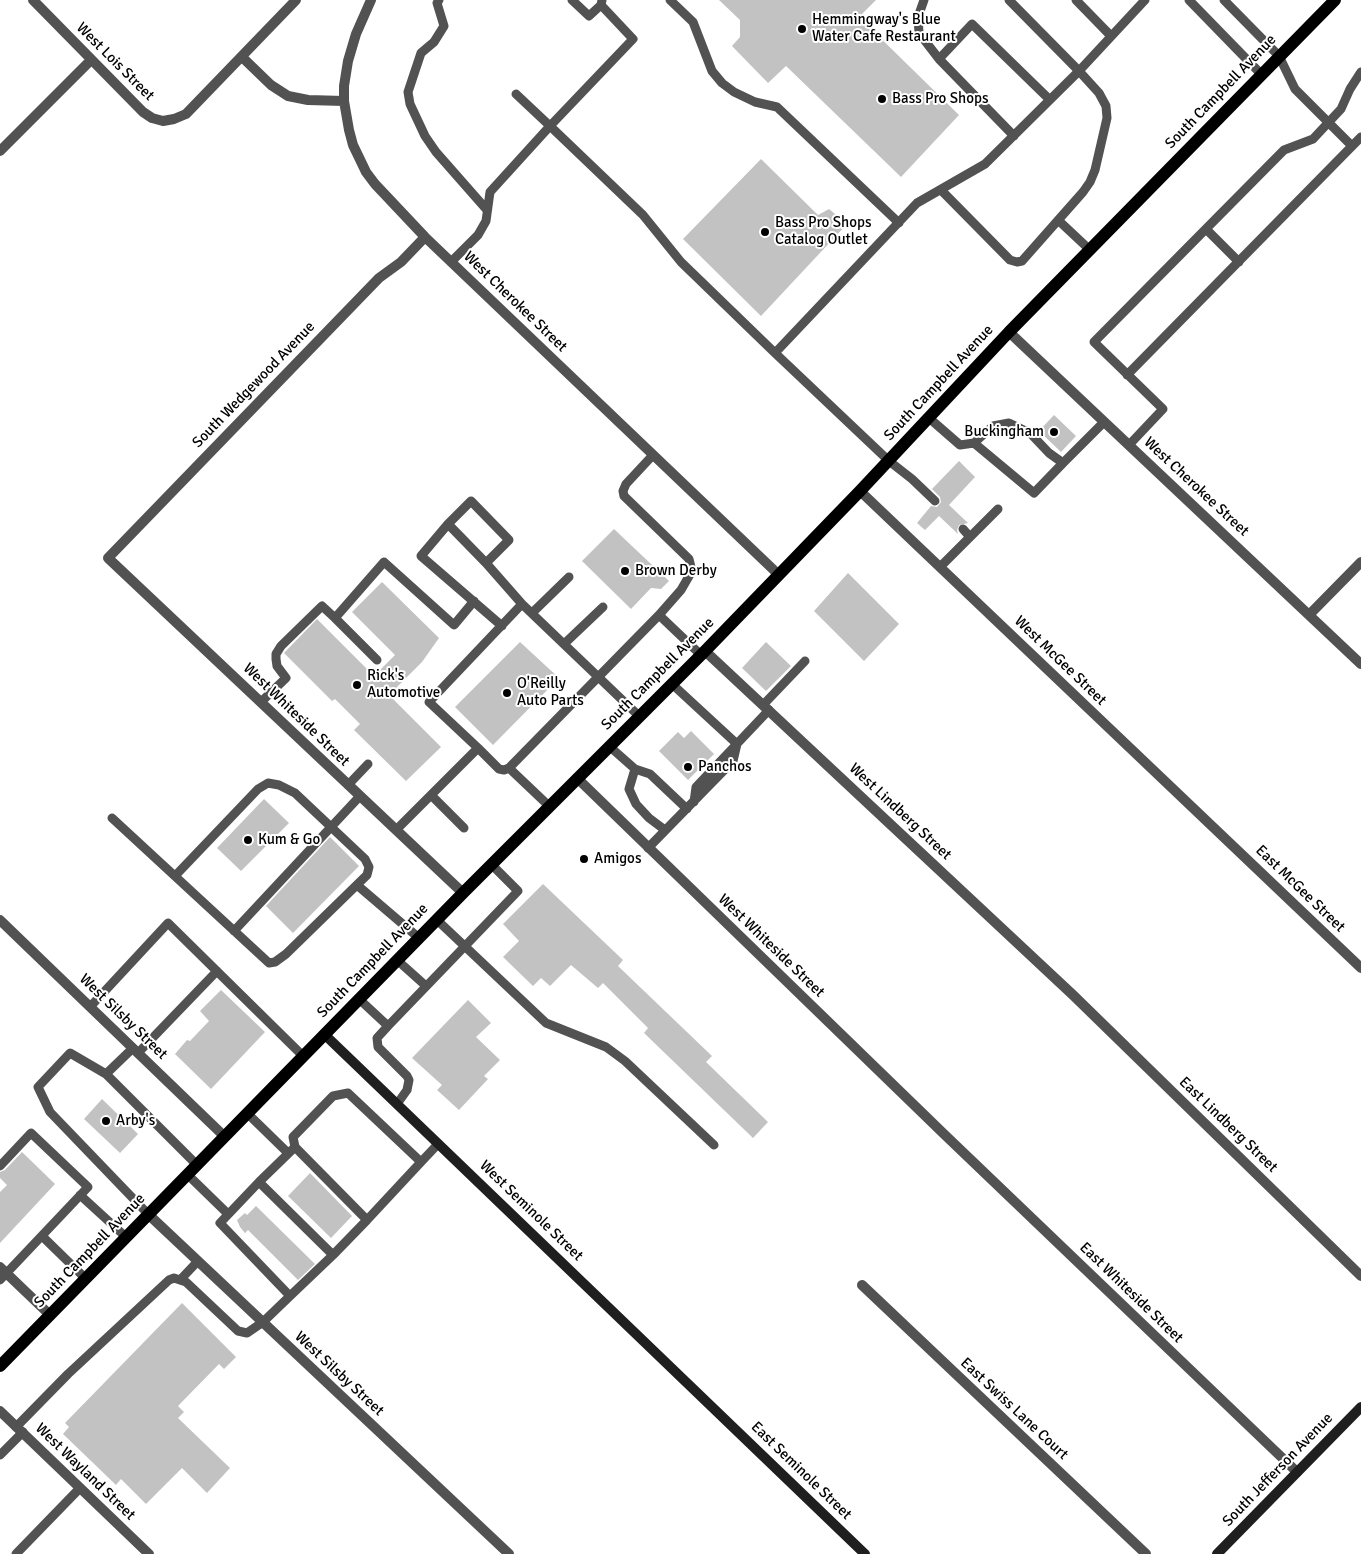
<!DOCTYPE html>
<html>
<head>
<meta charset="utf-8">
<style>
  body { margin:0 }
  canvas { display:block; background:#fff }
</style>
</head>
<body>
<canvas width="1361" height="1554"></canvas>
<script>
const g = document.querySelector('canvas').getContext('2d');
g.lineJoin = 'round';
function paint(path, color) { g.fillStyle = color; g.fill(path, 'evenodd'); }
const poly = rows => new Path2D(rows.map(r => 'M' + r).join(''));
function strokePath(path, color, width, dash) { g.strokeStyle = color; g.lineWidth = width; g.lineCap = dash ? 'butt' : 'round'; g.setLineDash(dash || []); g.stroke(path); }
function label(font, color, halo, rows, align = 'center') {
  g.font = font + ' Signika,sans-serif'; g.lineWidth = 4; g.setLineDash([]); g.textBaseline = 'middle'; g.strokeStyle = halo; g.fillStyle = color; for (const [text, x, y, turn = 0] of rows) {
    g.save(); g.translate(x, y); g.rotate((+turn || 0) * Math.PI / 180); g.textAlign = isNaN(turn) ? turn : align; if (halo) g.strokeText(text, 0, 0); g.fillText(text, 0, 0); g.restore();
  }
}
paint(poly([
  [719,0,876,0,859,17,959,115,901,177,786,66,768,83,732,46,740,37,740,20],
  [761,159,818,215,829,209,847,224,761,316,683,239],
  [1054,415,1076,436,1061,452,1039,431],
  [959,461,975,477,949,505,968,523,959,525,957,530,958,534,939,516,925,530,917,523,931,506,937,507,941,502,940,497,932,489],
  [614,529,669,581,661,589,651,588,631,609,582,561],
  [848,573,899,624,864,661,814,611],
  [382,582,439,638,422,662,389,695,441,747,406,781,354,730,360,724,335,699,332,701,284,653,317,619,374,676,395,655,352,612],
  [520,642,559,678,493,745,455,707],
  [766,642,791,666,766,691,742,668],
  [691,731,714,754,688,780,659,751,678,732,684,738],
  [264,799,289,823,241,871,217,848],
  [330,837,359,866,293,933,266,906],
  [543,884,623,960,618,966,712,1056,706,1062,768,1122,753,1138,644,1033,648,1028,603,983,598,988,571,965,550,986,541,978,533,986,503,957,519,941,503,924],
  [221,990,265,1032,211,1089,175,1054,187,1040,190,1041,209,1021,200,1011],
  [468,1000,491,1023,476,1037,500,1060,484,1076,488,1079,459,1110,437,1090,442,1085,412,1058],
  [102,1099,138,1134,120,1153,84,1119],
  [22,1152,55,1184,0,1243,0,1192,7,1185,0,1178,0,1172,5,1170],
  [310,1173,352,1216,331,1238,288,1196],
  [256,1206,315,1264,298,1280,248,1230,245,1233,240,1227,237,1220,245,1213,247,1215],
  [182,1303,236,1357,224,1369,219,1364,178,1406,184,1412,178,1418,230,1468,207,1493,182,1468,146,1504,121,1479,116,1485,63,1434,69,1427,65,1423]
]), '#c2c2c2');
strokePath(poly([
  [439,0,437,3,444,26,434,42,421,53,408,92,410,104,425,136,436,152,487,210],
  [572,0,589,16,601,5,602,0],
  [670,0,693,22,712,71,722,83,734,92,755,102,777,107,899,223],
  [924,0,918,17,919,33,939,59],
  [1076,0,1111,36],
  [1189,0,1261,74],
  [1224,0,1279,56,1295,89,1352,146],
  [516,94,550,126,633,39,601,5],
  [1014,136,939,59,972,24,1049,99],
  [941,190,1010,260,1017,262,1022,261,1083,192,1090,182,1095,170,1107,118,1106,106,1099,93,1079,71,1145,0],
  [1058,220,1090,250],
  [1206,229,1239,262],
  [451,262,478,235,486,221,490,192,550,126,643,215,681,262,775,353],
  [1127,375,1361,137],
  [929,418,960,445,974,443,993,426,1009,423,1030,433,1049,453,1063,463,1104,422],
  [974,443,1034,493,1063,463],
  [1129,445,1163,409,1094,342,1284,150,1313,139,1341,109,1350,89,1361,72],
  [653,455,626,484,623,491,624,496,689,559,692,571,681,590,659,615],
  [935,501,912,479,889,461,775,353,917,203,985,164,1079,71,1009,0],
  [448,524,421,556,502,626],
  [963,529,970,537],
  [486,563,509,540,471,501,448,524,486,563,522,604],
  [940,567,998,509],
  [532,613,569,577],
  [335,618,377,660],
  [564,644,603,607],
  [261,702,286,678,277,666,276,659,276,654,281,646,322,606,335,618,384,562,454,625,474,601],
  [763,705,805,661],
  [609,746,635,769,650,774,687,809],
  [478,748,429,702,522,604,639,716],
  [509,768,549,806],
  [635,769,629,789,636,804,649,818,665,830],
  [348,785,368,764],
  [431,795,464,828],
  [694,802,696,787,769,710],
  [112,818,269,963,275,962,286,954,367,875,369,867,365,859,295,793,279,785,268,783,258,789,175,876],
  [396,830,478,748,499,769,504,770,509,768,659,615,701,655],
  [648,848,733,761,737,744,672,684],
  [357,885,419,938],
  [437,920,546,1023,606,1047,625,1061,714,1145],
  [234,931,360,796],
  [397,960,426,986],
  [359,999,388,1026,518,891,491,864],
  [90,1007,168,923,303,1056],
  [388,1026,377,1038,378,1047,407,1076,409,1080,407,1090,397,1104],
  [133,1048,106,1074,70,1053,38,1087,50,1112,149,1215],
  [138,1053,217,971],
  [106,1074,197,1165],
  [247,1113,288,1153],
  [295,1147,293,1137,333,1096,348,1093,421,1162,367,1220],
  [421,1162,438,1144],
  [0,1166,31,1133,88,1187,0,1280],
  [188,1175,228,1214],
  [259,1182,295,1147,367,1220,333,1255],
  [80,1195,127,1238],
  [42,1236,86,1279],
  [181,1279,198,1261],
  [16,1427,68,1374,169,1280,174,1278,186,1282,238,1331,247,1333,263,1322,290,1296,333,1255,259,1182,220,1223,290,1296],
  [0,1455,23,1432],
  [16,1554,80,1488]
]), '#525252', 9);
strokePath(poly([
  [33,0,143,112,152,118,163,121,174,119,186,114,296,0],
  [371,0,356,34,348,61,344,86,344,101,349,130,353,145,366,172,375,184,425,237,779,575],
  [242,57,271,85,288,96,308,100,344,101],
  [0,151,91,60],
  [425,237,401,262,379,278,108,558,463,893],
  [1009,332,1361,664],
  [860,491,1361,968],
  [1309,615,1361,562],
  [705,651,1073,995,1361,1276],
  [577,778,945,1135,1297,1472],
  [0,920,224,1136],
  [149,1215,509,1554],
  [0,1267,50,1315],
  [862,1285,1146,1554],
  [0,1411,149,1554]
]), '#525252', 10);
strokePath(poly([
  [324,1034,865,1554],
  [1217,1554,1361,1407]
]), '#1f1f1f', 10);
strokePath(poly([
  [0,1366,463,893,705,651,860,491,1009,332,1335,0]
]), '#000', 12);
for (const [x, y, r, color] of [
  [802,29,5,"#000"],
  [882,99,5,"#000"],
  [765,232,5,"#000"],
  [1054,432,5,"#000"],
  [625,571,5,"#000"],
  [357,685,5,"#000"],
  [507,693,5,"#000"],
  [688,767,5,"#000"],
  [248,840,5,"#000"],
  [584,859,5,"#000"],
  [106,1121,5,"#000"]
]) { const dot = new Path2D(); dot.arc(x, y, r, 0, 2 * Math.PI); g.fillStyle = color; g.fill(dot); strokePath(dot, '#fff', 2); }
label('15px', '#000', '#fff', [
  ["Hemmingway's Blue",812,20],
  ["Water Cafe Restaurant",812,37],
  ["Bass Pro Shops",892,99],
  ["Bass Pro Shops",775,223],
  ["Catalog Outlet",775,240],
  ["Buckingham",1044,432,"right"],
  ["Brown Derby",635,571],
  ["Rick's",367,676],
  ["Automotive",367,693],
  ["O'Reilly",517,684],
  ["Auto Parts",517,701],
  ["Panchos",698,767],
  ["Kum & Go",258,840],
  ["Amigos",594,859],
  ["Arby's",116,1121]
], 'left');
label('15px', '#000', '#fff', [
  ["West Lois Street",115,62,45],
  ["South Campbell Avenue",1221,92,-46],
  ["West Cherokee Street",515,302,44],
  ["South Campbell Avenue",939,383,-47],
  ["South Wedgewood Avenue",254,385,-46],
  ["West Cherokee Street",1196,487,43],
  ["West McGee Street",1060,661,44],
  ["South Campbell Avenue",658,674,-45],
  ["West Whiteside Street",296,715,44],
  ["West Lindberg Street",900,812,43],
  ["East McGee Street",1300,889,44],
  ["West Whiteside Street",771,946,44],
  ["South Campbell Avenue",373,961,-46],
  ["West Silsby Street",123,1017,44],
  ["East Lindberg Street",1228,1125,44],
  ["West Seminole Street",531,1211,44],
  ["South Campbell Avenue",90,1251,-46],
  ["East Whiteside Street",1131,1293,44],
  ["West Silsby Street",339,1374,43],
  ["East Swiss Lane Court",1014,1409,43],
  ["South Jefferson Avenue",1278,1470,-46],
  ["East Seminole Street",801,1471,44],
  ["West Wayland Street",85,1472,44]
]);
</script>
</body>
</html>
